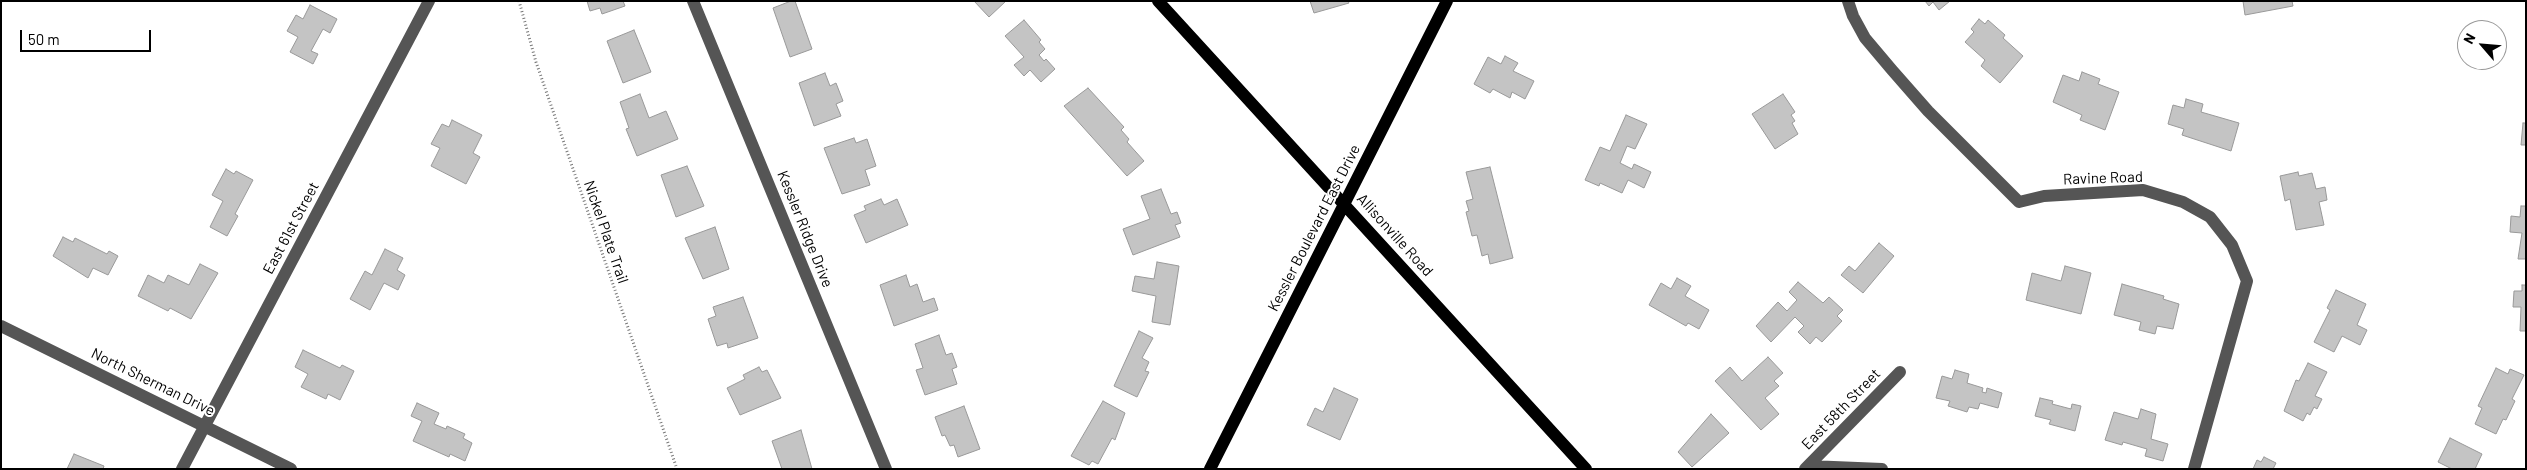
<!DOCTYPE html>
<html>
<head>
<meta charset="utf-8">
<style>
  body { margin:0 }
  #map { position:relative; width:2527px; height:470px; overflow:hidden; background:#fff; font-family:Barlow,sans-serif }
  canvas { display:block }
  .frame { position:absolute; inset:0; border:2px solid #000; pointer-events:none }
  .north { position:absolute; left:2457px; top:20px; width:50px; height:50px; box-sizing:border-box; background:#fff; border:1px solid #999; border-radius:50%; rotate:297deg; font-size:14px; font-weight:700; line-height:20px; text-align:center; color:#000 }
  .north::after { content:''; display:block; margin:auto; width:18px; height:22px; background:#000; clip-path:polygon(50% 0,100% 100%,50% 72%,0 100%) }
  .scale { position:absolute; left:20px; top:30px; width:131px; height:22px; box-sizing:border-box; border:2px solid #000; border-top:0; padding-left:6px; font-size:15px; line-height:18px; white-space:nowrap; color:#000; -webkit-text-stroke:4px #fff; paint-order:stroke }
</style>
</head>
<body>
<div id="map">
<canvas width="2527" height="470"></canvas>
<div class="frame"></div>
<div class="north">N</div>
<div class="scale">50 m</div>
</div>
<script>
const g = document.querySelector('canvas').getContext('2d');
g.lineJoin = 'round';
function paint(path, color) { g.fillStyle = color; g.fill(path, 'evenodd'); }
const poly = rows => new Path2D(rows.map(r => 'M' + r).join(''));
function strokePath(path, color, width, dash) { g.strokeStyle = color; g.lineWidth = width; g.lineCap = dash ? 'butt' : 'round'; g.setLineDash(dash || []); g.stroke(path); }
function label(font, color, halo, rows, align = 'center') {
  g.font = font + ' Barlow,sans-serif'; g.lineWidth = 4; g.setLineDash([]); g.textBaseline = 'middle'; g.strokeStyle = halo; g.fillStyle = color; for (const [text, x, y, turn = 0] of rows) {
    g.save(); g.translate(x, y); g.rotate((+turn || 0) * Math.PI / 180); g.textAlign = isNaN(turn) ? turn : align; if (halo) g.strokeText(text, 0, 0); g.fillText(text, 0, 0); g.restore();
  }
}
const building = poly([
  [587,1,623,1,625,6,602,14,600,8,590,11,587,1],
  [791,1,795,1,812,49,790,57,773,8,791,1],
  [974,1,1006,1,989,17,974,1],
  [1310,1,1348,1,1349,3,1314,13,1310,1],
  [1925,1,1950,1,1939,10,1933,2,1929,6,1925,1],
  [2243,1,2292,1,2293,6,2245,15,2243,1],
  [310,5,337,19,330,33,323,29,311,51,318,54,313,64,290,52,298,37,287,31,296,15,303,19,310,5],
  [1979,19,1985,24,1988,20,2005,35,2003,38,2023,56,2000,83,1981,66,1985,60,1965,42,1974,32,1971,29,1979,19],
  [1024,20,1041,40,1039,42,1045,49,1039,55,1044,61,1046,59,1055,69,1041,82,1030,70,1024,76,1014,65,1024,57,1005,36,1024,20],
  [634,30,651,72,623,83,607,41,634,30],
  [1505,56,1518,63,1513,71,1534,81,1525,99,1512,92,1510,98,1493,89,1490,93,1474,84,1488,57,1501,64,1505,56],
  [2082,72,2100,79,2098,84,2119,92,2105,130,2080,120,2082,115,2053,102,2063,75,2079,81,2082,72],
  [825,73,830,86,836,83,843,101,836,104,841,116,814,126,799,83,825,73],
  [1088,88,1124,127,1121,130,1129,139,1127,142,1144,161,1127,176,1064,106,1088,88],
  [640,94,649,118,666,111,678,139,637,156,626,129,629,128,620,102,640,94],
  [1783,94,1795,112,1791,115,1795,121,1792,123,1798,134,1775,149,1752,114,1783,94],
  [2186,99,2203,104,2201,112,2239,123,2231,151,2182,135,2184,129,2168,124,2173,105,2184,108,2186,99],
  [1626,115,1647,124,1635,149,1627,146,1620,163,1632,169,1634,164,1651,172,1644,188,1628,180,1622,193,1600,183,1599,186,1585,180,1600,147,1610,151,1626,115],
  [452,120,482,135,473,153,480,157,466,184,431,166,440,148,431,144,442,124,449,127,452,120],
  [2523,123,2526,123,2526,145,2521,145,2523,123],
  [854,138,856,143,867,139,876,166,865,170,870,185,842,194,824,148,854,138],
  [687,166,704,206,676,217,661,175,687,166],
  [1490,167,1513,258,1490,264,1488,254,1482,256,1477,235,1472,236,1466,212,1469,211,1466,201,1473,199,1466,172,1490,167],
  [226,169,234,174,236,171,253,180,235,214,238,216,227,236,210,227,223,201,212,195,226,169],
  [2298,172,2299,176,2312,173,2316,189,2325,187,2327,200,2319,202,2324,225,2296,230,2290,199,2285,201,2280,176,2298,172],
  [1161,189,1171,214,1177,212,1181,223,1175,225,1180,237,1133,255,1123,229,1150,219,1141,196,1161,189],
  [881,199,884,205,897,199,908,225,866,243,854,215,866,210,864,206,881,199],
  [2521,206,2526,206,2526,259,2518,259,2522,233,2510,232,2511,216,2520,217,2521,206],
  [715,227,729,269,703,279,685,238,715,227],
  [63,237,73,242,75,238,107,254,109,251,118,256,108,275,93,268,88,278,53,256,63,237],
  [1879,243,1894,256,1863,293,1841,275,1849,266,1855,271,1879,243],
  [385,249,403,258,397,270,405,275,398,290,384,283,370,310,350,299,365,271,372,275,385,249],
  [1157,262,1179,266,1170,325,1152,322,1156,296,1132,291,1135,276,1154,279,1157,262],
  [200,264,218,273,191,319,170,308,168,311,138,296,148,275,164,283,168,275,189,285,200,264],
  [2065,266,2091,273,2081,314,2026,300,2032,273,2061,281,2065,266],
  [906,275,910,287,917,284,923,302,934,298,938,310,894,326,880,285,906,275],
  [1677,278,1691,286,1685,296,1709,310,1699,329,1688,323,1686,326,1649,305,1661,283,1671,289,1677,278],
  [1798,282,1823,303,1829,297,1843,310,1837,316,1842,321,1822,342,1816,337,1810,344,1798,332,1804,326,1795,317,1771,342,1756,326,1778,302,1787,311,1797,300,1789,292,1798,282],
  [2122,284,2164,296,2163,299,2179,304,2173,329,2157,326,2155,334,2139,330,2141,322,2114,315,2122,284],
  [2522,285,2526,285,2526,331,2520,331,2521,307,2513,307,2514,291,2522,291,2522,285],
  [2336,290,2366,304,2357,325,2367,330,2360,345,2342,336,2334,352,2314,342,2330,310,2327,308,2336,290],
  [743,297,758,338,728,348,727,343,717,346,708,319,716,316,713,307,743,297],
  [1139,331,1153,338,1142,358,1149,362,1145,371,1149,372,1137,397,1114,386,1139,331],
  [939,335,946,355,952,353,957,367,952,369,957,384,925,395,916,370,923,368,915,344,939,335],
  [303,350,340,368,342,365,354,371,340,400,328,394,326,399,301,387,308,374,295,367,303,350],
  [1768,357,1783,373,1774,381,1779,386,1765,398,1779,414,1761,430,1715,381,1730,367,1742,381,1768,357],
  [2308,363,2327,372,2315,396,2322,399,2317,409,2314,407,2310,415,2307,413,2303,421,2284,411,2296,380,2299,381,2308,363],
  [759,367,762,372,767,370,781,398,740,415,727,388,745,379,743,375,759,367],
  [2496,368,2508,374,2510,369,2524,375,2512,399,2515,401,2506,420,2503,419,2496,434,2475,424,2482,408,2478,406,2496,368],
  [1955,370,1969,374,1967,383,1983,388,1982,392,1986,393,1987,388,2002,393,1998,408,1980,403,1978,409,1969,407,1967,412,1948,406,1950,401,1936,398,1942,376,1952,379,1955,370],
  [1334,388,1358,399,1340,440,1307,425,1315,408,1323,412,1334,388],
  [2040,398,2053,401,2052,404,2071,409,2072,404,2081,406,2075,431,2049,424,2051,420,2035,416,2040,398],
  [1103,401,1125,413,1115,440,1112,438,1098,464,1092,461,1089,465,1071,456,1103,401],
  [417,403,439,413,434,424,446,429,447,426,465,434,463,438,472,443,465,461,450,454,449,457,413,441,422,421,411,416,417,403],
  [964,406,980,449,958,457,954,445,950,446,945,435,942,436,935,417,964,406],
  [2141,409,2156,414,2151,439,2168,444,2163,461,2145,456,2147,449,2123,442,2122,445,2105,440,2114,412,2138,419,2141,409],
  [1711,414,1729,433,1692,467,1678,452,1711,414],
  [801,430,812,469,782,469,772,441,801,430],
  [2450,438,2482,454,2475,469,2452,469,2438,462,2450,438],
  [74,454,104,466,103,469,67,469,74,454],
  [2264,457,2276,463,2273,469,2253,469,2257,460,2261,462,2264,457]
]);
paint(building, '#c4c4c4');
strokePath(building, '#999', 1);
strokePath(poly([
  [519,1,536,62,677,469]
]), '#777', 3, [1, 2.5]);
strokePath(poly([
  [693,1,886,469],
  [1848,1,1853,16,1865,38,1892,70,1928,111,2019,202,2044,196,2143,190,2183,202,2210,217,2232,245,2247,281,2194,469],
  [1,326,291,469],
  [1809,466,1882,469],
  [182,469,429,1],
  [1805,469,1900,372]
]), '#555', 12);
strokePath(poly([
  [1158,1,1586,469],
  [1210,469,1447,1]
]), '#000', 12);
label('15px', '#000', '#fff', [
  ["Ravine Road",2103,178,-2],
  ["East 61st Street",291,228,-62],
  ["Kessler Boulevard East Drive",1314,228,-63],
  ["Kessler Ridge Drive",805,229,68],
  ["Nickel Plate Trail",606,232,71],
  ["Allisonville Road",1395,235,48],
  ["North Sherman Drive",153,382,26],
  ["East 58th Street",1841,409,-46]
]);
</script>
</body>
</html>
